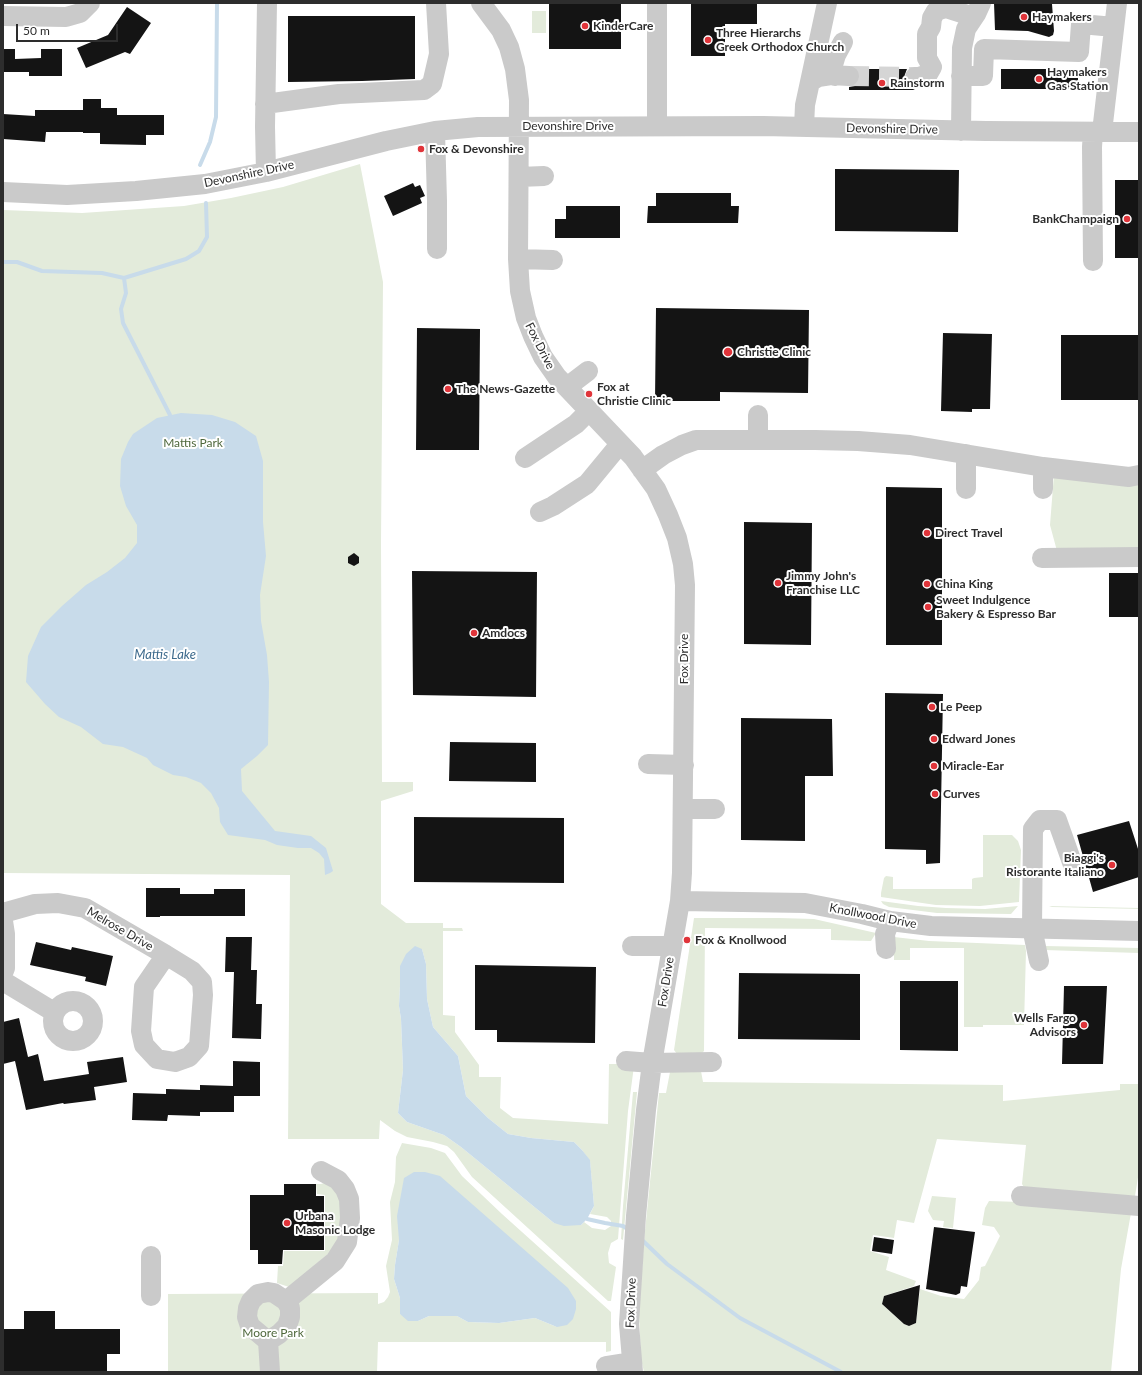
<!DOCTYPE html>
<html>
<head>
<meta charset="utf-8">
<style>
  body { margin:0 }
  #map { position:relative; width:1142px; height:1375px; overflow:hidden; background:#fff; font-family:Lato,sans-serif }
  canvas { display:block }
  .frame { position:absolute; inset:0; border:4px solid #2d2d2d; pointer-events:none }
  .scale { position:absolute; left:16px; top:24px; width:102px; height:18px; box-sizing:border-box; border:2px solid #2d2d2d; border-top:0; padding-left:5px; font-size:12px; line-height:14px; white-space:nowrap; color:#2d2d2d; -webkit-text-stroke:3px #fff; paint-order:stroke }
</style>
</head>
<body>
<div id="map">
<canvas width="1142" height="1375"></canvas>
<div class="frame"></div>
<div class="scale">50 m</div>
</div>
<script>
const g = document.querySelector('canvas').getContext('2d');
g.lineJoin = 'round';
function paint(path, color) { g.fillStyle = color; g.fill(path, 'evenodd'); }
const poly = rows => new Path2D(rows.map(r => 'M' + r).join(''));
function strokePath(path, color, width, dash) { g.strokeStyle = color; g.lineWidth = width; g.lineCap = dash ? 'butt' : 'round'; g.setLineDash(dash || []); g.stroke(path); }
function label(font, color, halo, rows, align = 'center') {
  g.font = font + ' Lato,sans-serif'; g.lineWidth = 4; g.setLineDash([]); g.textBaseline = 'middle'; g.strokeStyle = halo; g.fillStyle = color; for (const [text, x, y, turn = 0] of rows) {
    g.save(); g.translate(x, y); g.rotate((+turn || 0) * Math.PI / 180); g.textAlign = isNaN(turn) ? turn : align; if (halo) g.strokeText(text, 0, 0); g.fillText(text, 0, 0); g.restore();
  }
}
paint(poly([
  [532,11,546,11,546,33,532,33],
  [360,164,383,282,381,543,382,782,413,782,413,791,381,801,381,904,406,923,443,923,443,928,462,928,463,931,443,931,443,1015,455,1016,455,1032,479,1065,479,1077,501,1077,500,1108,513,1118,608,1124,609,1064,626,1064,634,1066,628,1111,618,1239,611,1243,608,1253,609,1263,616,1267,611,1301,608,1301,472,1177,454,1152,447,1146,433,1142,407,1137,395,1131,380,1120,379,1139,288,1139,290,875,3,873,3,210,82,213,184,206,231,198,283,187],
  [422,949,426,964,427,999,433,1027,458,1056,466,1096,488,1118,508,1134,531,1138,574,1142,582,1150,590,1161,594,1206,590,1214,607,1217,611,1221,611,1226,605,1230,592,1228,584,1222,581,1225,554,1223,461,1147,444,1135,407,1122,398,1113,403,1070,401,1019,399,1006,400,986],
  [1054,474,1139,482,1139,549,1057,551,1050,525],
  [983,835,1012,835,1018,841,1021,850,1019,902,980,906,936,905,881,897,881,893,884,878,886,876,893,877,893,889,972,889,972,879,974,878,983,877],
  [881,901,918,906,946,908,985,909,1018,906,1011,914,937,913,889,907,883,904],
  [1049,906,1139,908,1139,909,1052,907],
  [694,918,779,918,814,919,876,933,871,941,831,940,831,929,705,928,704,1051,700,1055,677,1054,674,1050],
  [894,937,929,941,1025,945,1026,951,1024,1025,983,1025,983,1027,964,1027,964,948,910,948,910,960,894,960],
  [1045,946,1139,948,1139,953,1044,950],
  [1139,1005,1139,1171,1135,1196,1026,1191,1022,1184,1026,1145,937,1139,914,1223,897,1220,894,1238,873,1235,870,1251,889,1257,886,1270,916,1281,914,1286,884,1296,882,1304,904,1324,909,1326,916,1323,920,1289,941,1296,964,1299,979,1280,981,1267,985,1266,1000,1236,994,1227,982,1225,985,1208,989,1201,1020,1202,1131,1213,1121,1269,1111,1372,644,1372,641,1359,639,1314,644,1241,659,1093,666,1093,670,1072,701,1071,703,1082,1003,1085,1003,1101,1120,1090,1120,1084,1138,1084],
  [633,1092,637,1092,623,1240,621,1239,623,1206],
  [402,1143,431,1148,445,1153,462,1176,502,1214,611,1312,611,1351,606,1352,606,1342,378,1342,377,1372,168,1372,168,1294,378,1293,378,1304,384,1302,388,1297,390,1292,386,1266,392,1240,390,1202,395,1182,396,1157],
  [399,1240,557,1327,535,1318,499,1323,468,1322,457,1316,429,1316,418,1321,400,1314,400,1298,394,1279,395,1265],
  [324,1183,334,1183,343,1196,341,1243,289,1287,277,1283,278,1266,283,1266,284,1251,325,1251,325,1195,317,1194,316,1184,321,1184],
  [932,1196,956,1198,953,1228,943,1227,944,1221,933,1220,928,1211]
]), '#e3ebdb');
paint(poly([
  [181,413,212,415,235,422,256,436,263,461,263,522,266,556,260,595,261,621,267,655,269,682,268,745,257,756,241,769,242,791,275,831,311,836,326,848,333,871,330,873,325,875,324,859,319,853,311,848,298,848,277,845,265,840,228,835,220,822,219,808,211,793,201,783,186,777,173,775,153,765,147,758,123,747,103,744,81,727,59,717,45,704,26,682,28,656,41,627,62,606,86,585,107,572,125,558,137,543,137,525,126,506,120,486,121,459,128,442,133,434,157,418],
  [415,946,422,949,426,964,427,999,433,1027,458,1056,466,1096,488,1118,508,1134,531,1138,574,1142,582,1150,590,1160,594,1206,587,1219,581,1225,564,1226,554,1223,461,1147,444,1135,407,1122,398,1113,403,1070,401,1019,399,1006,400,986,400,966,406,954],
  [414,1172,425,1172,440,1176,568,1288,576,1301,576,1309,573,1319,567,1325,557,1327,535,1318,499,1323,468,1322,457,1316,429,1316,418,1321,408,1321,400,1314,400,1298,394,1279,395,1265,399,1240,397,1216,404,1178]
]), '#c8dbea');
strokePath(poly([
  [200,165,210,142,216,117,217,3],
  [3,262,17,262,42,271,102,273,124,278,186,259,199,251,207,237,206,203],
  [124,278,126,293,121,309,123,323,170,415],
  [587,1219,605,1223,623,1226,629,1230],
  [641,1239,667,1264,740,1318,841,1372]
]), '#c8dbea', 4);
paint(poly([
  [549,3,621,3,621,49,549,49],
  [691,3,757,3,757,24,725,24,725,56,691,56],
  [994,3,1052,4,1054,31,1053,35,1049,37,1028,31,995,30],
  [127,7,151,23,130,54,125,52,86,68,77,48,108,35],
  [288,16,415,16,415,79,362,81,288,82],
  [3,49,15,49,15,59,41,58,41,49,62,49,62,76,29,76,29,72,3,72],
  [858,69,907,69,904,77,905,82,909,87,915,90,849,90,849,87,855,86,859,82,860,76],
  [1001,69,1078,69,1078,89,1001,89],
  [83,99,101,99,101,108,117,108,117,115,164,115,164,135,146,135,146,145,100,144,100,133,83,133,83,132,46,132,45,142,3,139,3,114,35,116,35,110,83,110],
  [835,169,959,170,958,232,835,231],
  [1115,180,1139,180,1139,258,1115,258],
  [413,183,415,187,420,185,425,196,420,198,422,203,393,216,384,196],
  [656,193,731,193,731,206,739,206,738,223,647,223,648,206,656,206],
  [566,206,620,206,620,238,555,238,555,219,566,219],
  [656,308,809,310,808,393,720,392,720,401,655,401],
  [417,328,480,329,479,450,416,450],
  [943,333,992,334,990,409,972,409,972,412,941,411],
  [1061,335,1139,335,1139,400,1061,400],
  [886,487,942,488,942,645,886,645],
  [744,522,812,523,811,645,744,644],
  [354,553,359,557,359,563,354,566,348,563,348,557],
  [412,571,537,572,536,697,413,695],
  [1109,573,1139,573,1139,617,1109,617],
  [885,693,943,694,940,863,926,864,926,850,885,849],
  [741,718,832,719,833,776,805,776,805,841,741,840],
  [450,742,536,743,536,782,449,781],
  [414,817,564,818,564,883,414,882],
  [1129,821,1139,852,1139,877,1093,892,1077,835],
  [146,888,180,888,180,894,214,894,214,889,245,889,245,916,160,916,160,917,146,917],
  [226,937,252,937,251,970,257,970,256,1004,262,1004,261,1039,232,1038,234,972,225,972],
  [36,942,71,950,72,947,113,956,106,986,85,981,86,977,30,965],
  [475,965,596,967,595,1043,497,1042,497,1030,475,1030],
  [739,973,860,974,860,1040,738,1039],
  [900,981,958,981,958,1051,900,1050],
  [1064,986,1107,986,1103,1064,1062,1064],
  [19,1018,28,1057,38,1054,44,1081,89,1074,87,1062,123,1057,127,1082,94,1087,96,1100,64,1104,63,1103,26,1110,15,1061,3,1064,3,1022],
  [233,1061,260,1062,260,1096,234,1096,234,1112,200,1112,200,1116,168,1115,167,1121,132,1120,133,1093,166,1094,166,1089,200,1090,200,1085,233,1086],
  [284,1184,316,1184,316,1196,324,1196,324,1250,283,1250,282,1264,258,1264,258,1250,250,1250,250,1195,284,1195],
  [934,1227,975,1232,967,1287,961,1286,960,1293,956,1295,926,1289],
  [874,1237,894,1240,892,1254,872,1251],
  [920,1285,916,1323,909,1326,904,1324,882,1304,884,1296],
  [24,1311,55,1311,55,1329,120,1329,120,1354,107,1354,107,1372,3,1372,3,1329,24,1329]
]), '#141414');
strokePath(poly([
  [849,76,915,77]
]), '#d5d5d5', 20, [20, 10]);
strokePath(poly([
  [481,3,501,30,509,47,515,69,519,100,518,259,520,291,526,318,533,336,543,357,557,377,633,457,656,489,668,515,677,538,683,564,685,585,682,873,680,901,652,1063,646,1110,636,1216,629,1324,633,1372],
  [657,3,657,126],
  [3,16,66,17,80,13,90,3],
  [835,76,833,65,836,55,843,42],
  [961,76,983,76,984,49,1079,52,1081,24,1114,27],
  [915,77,919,77,928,74,932,67,927,58,927,34,931,27,932,18,936,11,946,8,974,17],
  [810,82,818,77,831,75,849,76],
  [265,104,339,94,424,90,432,84,439,54,436,3],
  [804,127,805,105,827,3],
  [435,131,437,201,437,249],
  [961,131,962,48,966,29,976,14,981,3],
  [1102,132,1117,3],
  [266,172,265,127,267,3],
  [519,177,544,176],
  [3,192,67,195,136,191,205,184,266,172,386,141,435,131,478,127,763,126,986,131,1139,132],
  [518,259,553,260],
  [1093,261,1092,147,1093,132],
  [567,387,588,371],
  [758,415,758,440],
  [525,458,576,424,589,411],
  [642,470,663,455,682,445,696,440,815,440,858,441,910,445,1043,467,1129,477,1139,475],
  [966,489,966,454],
  [1043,489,1043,467],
  [540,512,553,506,587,484,620,444],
  [1042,558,1139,557],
  [648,764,684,765],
  [683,809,715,809],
  [680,901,805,903,862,914,890,921,931,926,1139,931],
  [3,913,35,904,58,903,85,908,166,955,192,971,202,982,203,995,199,1046,189,1057,175,1062,157,1059,144,1045,141,1031,144,987,166,955],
  [3,921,5,934,5,968,3,973],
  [632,946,672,946],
  [886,949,885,934,890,921],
  [1039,961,1032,928,1033,829,1040,820,1057,820,1074,868],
  [3,981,54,1012],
  '53 1021a20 20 0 1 1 40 0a20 20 0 1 1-40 0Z',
  [626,1061,652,1063,712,1062],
  [1021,1196,1139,1206],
  [151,1256,151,1296],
  [268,1292,274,1293,286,1301,290,1308,290,1317,287,1326,279,1334,268,1341,250,1326,247,1317,248,1308,251,1301,258,1294,268,1292],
  [286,1301,335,1261,347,1242,350,1218,349,1199,345,1189,338,1180,321,1171],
  [268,1341,270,1372],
  [606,1366,631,1362]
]), '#cacaca', 20);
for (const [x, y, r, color] of [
  [1024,17,4,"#e0343a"],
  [585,26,4,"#e0343a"],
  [708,40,4,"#e0343a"],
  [1039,79,4,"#e0343a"],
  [882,83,4,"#e0343a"],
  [421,149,4,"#e0343a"],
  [1127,219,4,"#e0343a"],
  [728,352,5,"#e0343a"],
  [448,389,4,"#e0343a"],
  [589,394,4,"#e0343a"],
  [927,533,4,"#e0343a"],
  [778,583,4,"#e0343a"],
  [927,584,4,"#e0343a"],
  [928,607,4,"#e0343a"],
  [474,633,4,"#e0343a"],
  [932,707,4,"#e0343a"],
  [934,739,4,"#e0343a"],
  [934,766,4,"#e0343a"],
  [935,794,4,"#e0343a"],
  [1112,865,4,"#e0343a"],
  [687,940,4,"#e0343a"],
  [1084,1025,4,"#e0343a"],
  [287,1223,4,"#e0343a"]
]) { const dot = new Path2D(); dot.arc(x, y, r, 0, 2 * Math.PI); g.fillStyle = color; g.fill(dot); strokePath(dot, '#fff', 1.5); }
label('bold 12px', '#2d2d2d', '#fff', [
  ["Haymakers",1032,17],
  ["KinderCare",593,26],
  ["Three Hierarchs",716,33],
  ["Greek Orthodox Church",716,47],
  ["Haymakers",1047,72],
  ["Gas Station",1047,86],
  ["Rainstorm",890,83],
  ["Fox & Devonshire",429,149],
  ["BankChampaign",1119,219,"right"],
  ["Christie Clinic",737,352],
  ["Fox at",597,387],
  ["Christie Clinic",597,401],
  ["The News-Gazette",456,389],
  ["Direct Travel",935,533],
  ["Jimmy John's",786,576],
  ["Franchise LLC",786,590],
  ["China King",935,584],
  ["Sweet Indulgence",936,600],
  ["Bakery & Espresso Bar",936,614],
  ["Amdocs",482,633],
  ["Le Peep",940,707],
  ["Edward Jones",942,739],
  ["Miracle-Ear",942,766],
  ["Curves",943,794],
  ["Biaggi's",1104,858,"right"],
  ["Ristorante Italiano",1104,872,"right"],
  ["Fox & Knollwood",695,940],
  ["Wells Fargo",1076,1018,"right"],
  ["Advisors",1076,1032,"right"],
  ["Urbana",295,1216],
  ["Masonic Lodge",295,1230]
], 'left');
label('12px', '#2d2d2d', '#fff', [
  ["Devonshire Drive",568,126],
  ["Devonshire Drive",892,129,1],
  ["Devonshire Drive",249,174,-12],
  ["Fox Drive",540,346,63],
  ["Fox Drive",684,659,-90],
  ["Knollwood Drive",873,916,11],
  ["Melrose Drive",120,929,30],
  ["Fox Drive",666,982,-81],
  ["Fox Drive",631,1303,-88]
]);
label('12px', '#4f683c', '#fff', [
  ["Mattis Park",193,443],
  ["Moore Park",273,1333]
]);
label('italic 13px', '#3e6b8d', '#fff', [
  ["Mattis Lake",165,655]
]);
</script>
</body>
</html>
